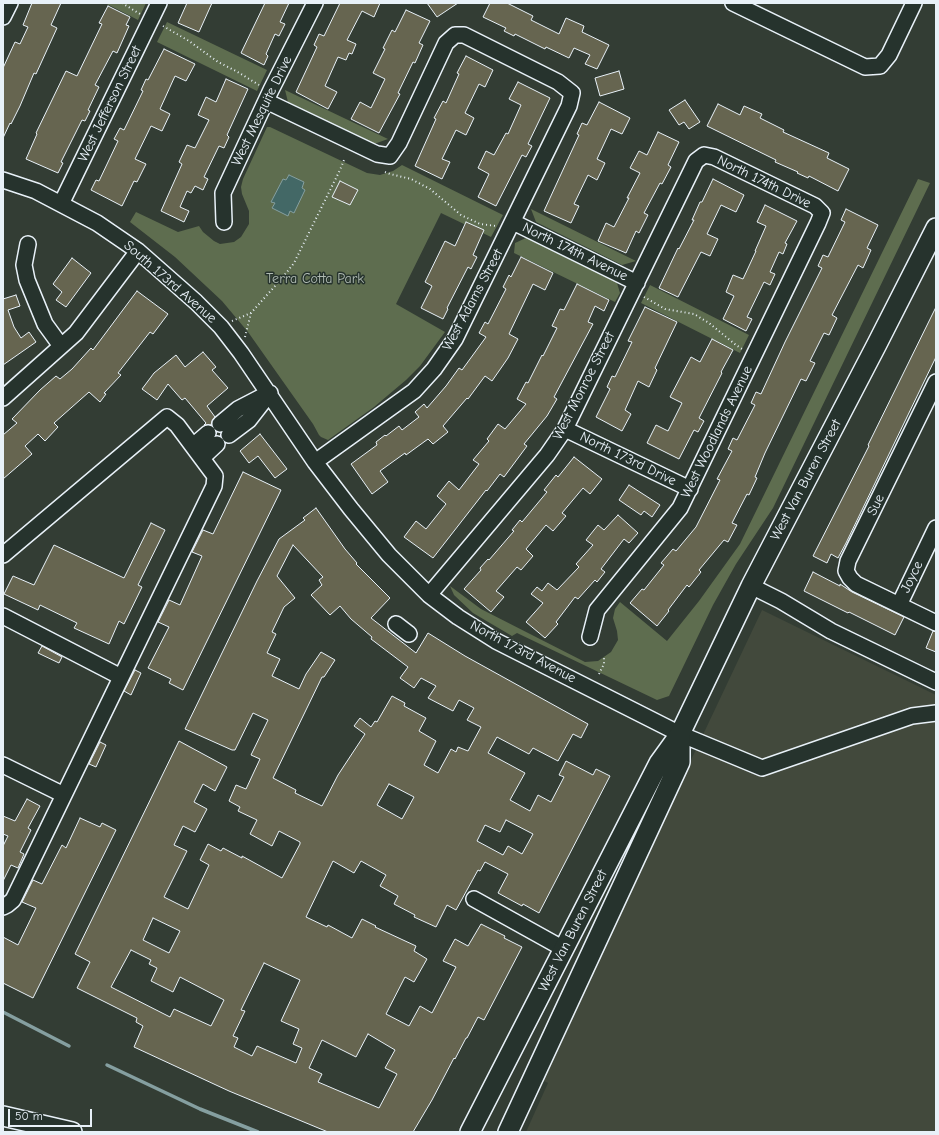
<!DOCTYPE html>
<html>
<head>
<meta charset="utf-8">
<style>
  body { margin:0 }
  #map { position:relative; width:939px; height:1135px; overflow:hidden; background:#333d34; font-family:"Comic Neue",sans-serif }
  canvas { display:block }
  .frame { position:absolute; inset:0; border:4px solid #e8f1f8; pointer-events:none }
  .scale { position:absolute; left:8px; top:1109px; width:84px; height:18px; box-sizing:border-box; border:2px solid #e8f1f8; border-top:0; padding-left:5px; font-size:12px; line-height:14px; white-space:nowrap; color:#e8f1f8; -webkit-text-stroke:3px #26332d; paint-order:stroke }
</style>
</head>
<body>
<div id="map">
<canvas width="939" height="1135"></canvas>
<div class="frame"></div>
<div class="scale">50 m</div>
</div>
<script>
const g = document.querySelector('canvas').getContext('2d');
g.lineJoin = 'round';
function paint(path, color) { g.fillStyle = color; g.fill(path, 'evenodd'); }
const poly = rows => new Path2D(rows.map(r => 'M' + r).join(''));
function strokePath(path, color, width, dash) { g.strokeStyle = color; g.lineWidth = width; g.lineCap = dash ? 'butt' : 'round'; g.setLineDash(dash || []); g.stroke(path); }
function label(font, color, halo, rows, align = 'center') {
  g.font = font + ' "Comic Neue",sans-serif'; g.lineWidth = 3; g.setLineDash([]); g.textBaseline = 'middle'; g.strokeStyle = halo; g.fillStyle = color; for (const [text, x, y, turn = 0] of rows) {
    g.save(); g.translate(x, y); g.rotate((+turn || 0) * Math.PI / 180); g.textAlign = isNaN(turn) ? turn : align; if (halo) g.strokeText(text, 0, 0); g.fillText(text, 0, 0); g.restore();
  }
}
paint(poly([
  [762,610,936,695,936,1132,526,1132,548,1083,540,1079]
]), '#42493c');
paint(poly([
  [105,3,146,3,138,20],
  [167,22,267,70,257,91,157,42],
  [285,90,388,139,374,144,288,102],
  [267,127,270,127,367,173,380,175,393,171,402,165,503,215,491,237,441,213,396,304,445,332,420,366,406,380,374,407,328,440,321,437,319,435,313,424,248,332,222,301,175,257,130,222,136,212,178,232,199,226,203,232,214,241,220,244,234,242,241,237,249,224,249,211,242,194,241,187,243,179],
  [918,179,930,183,773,508,736,564,713,605,669,696,657,700,517,633,512,636,473,613,454,595,450,586,481,609,585,662,598,661,611,652,618,640,617,631,613,618,615,609,620,602,667,641,699,601,740,544],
  [531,209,636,261,622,265,536,222],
  [528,237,609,277,617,283,620,293,615,302,514,253,515,243],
  [650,285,749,335,740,353,641,303]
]), '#5e6d4f');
const water = poly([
  [289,175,304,182,302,188,305,190,294,213,290,211,288,216,272,208,275,203,271,202,283,179,286,180,289,175]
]);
paint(water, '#436866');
strokePath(water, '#859fa0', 1);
strokePath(poly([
  [3,1012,69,1046],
  [107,1065,200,1109,258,1132]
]), '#859fa0', 3.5);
const building = poly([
  [32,3,61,3,51,25,57,28,36,74,34,73,20,106,11,124,10,123,3,138,3,68,15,42,20,44,28,27,23,25,32,3],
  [187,3,212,3,199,32,178,23,187,3],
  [265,3,289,3,280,22,285,24,279,36,275,34,266,54,268,56,264,65,241,53,265,3],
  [340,3,380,3,374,17,362,11,347,40,356,44,352,54,349,53,346,60,338,57,325,86,337,92,328,109,296,92,317,47,314,45,319,34,324,36,340,3],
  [427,3,458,3,437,17,427,3],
  [490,3,507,3,533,16,531,20,559,34,566,18,584,26,582,32,609,45,597,69,585,64,590,55,574,48,569,58,546,47,545,49,515,34,514,36,504,31,506,28,483,17,490,3],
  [108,6,130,17,126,25,129,26,117,53,113,51,95,85,99,87,88,110,90,111,85,121,82,120,61,162,63,163,58,173,26,159,37,134,36,133,66,71,77,76,102,24,99,23,108,6],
  [406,10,430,21,419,43,423,45,415,63,413,62,398,93,400,94,379,133,351,119,360,102,371,108,385,79,373,73,385,49,383,48,392,30,395,32,406,10],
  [164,49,195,64,186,81,175,76,160,109,170,114,162,131,151,126,135,159,146,164,137,182,134,181,122,206,91,190,96,180,99,181,118,141,114,139,120,128,124,130,143,91,141,90,146,79,148,80,164,49],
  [466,56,493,70,485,87,479,84,465,113,474,118,466,135,456,130,442,159,450,162,442,179,415,166,436,119,434,118,443,101,446,103,459,74,457,73,466,56],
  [619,71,624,89,600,96,595,78,619,71],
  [226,79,248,89,227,135,229,137,224,148,219,146,204,177,208,179,203,190,195,186,191,193,187,191,180,207,189,211,184,222,161,211,182,164,179,162,187,145,195,148,209,120,198,115,206,97,216,102,226,79],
  [518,82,550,98,528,144,532,146,526,157,522,155,496,206,478,197,489,174,478,168,486,151,494,155,506,133,508,134,521,105,509,99,518,82],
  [685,100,700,122,689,129,684,122,679,125,669,110,685,100],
  [599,102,630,118,622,134,611,129,597,159,605,163,597,180,588,175,574,204,579,206,571,223,544,211,579,135,577,134,582,123,587,125,599,102],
  [718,104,740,115,744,106,762,114,760,118,784,130,783,132,829,153,827,158,849,169,838,191,809,176,808,178,797,173,798,172,775,162,776,160,707,126,718,104],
  [658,132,679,142,668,165,671,167,662,184,660,183,644,213,648,215,639,233,636,231,626,253,598,241,606,223,614,227,629,198,627,198,640,173,630,168,639,151,647,155,658,132],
  [713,179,744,195,736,212,721,205,707,234,718,239,710,256,701,252,678,297,659,288,678,248,679,249,694,220,692,220,700,202,702,202,713,179],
  [340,181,358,190,350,205,332,197,340,181],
  [765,205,797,221,785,243,787,244,783,254,779,252,770,272,775,274,770,285,764,282,747,317,752,319,746,331,723,319,734,296,726,292,733,275,743,279,756,251,755,251,766,226,757,222,765,205],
  [846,209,878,225,867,248,871,250,863,268,858,265,832,315,837,318,829,335,824,333,810,361,815,363,806,381,801,379,765,453,755,477,757,478,749,495,747,494,732,523,737,525,728,542,724,540,699,570,701,572,689,587,687,585,668,610,669,611,657,626,630,603,642,589,644,590,664,565,661,563,673,549,676,551,696,527,720,480,717,479,732,451,728,449,733,438,737,440,755,405,751,403,756,392,761,394,785,342,822,268,818,266,823,255,828,257,845,222,841,220,846,209],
  [466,222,484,230,473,255,477,257,471,269,468,267,447,308,448,309,443,319,421,308,432,286,425,282,445,241,455,246,466,222],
  [521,257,553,273,545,290,533,284,509,334,518,339,508,358,492,381,485,376,468,399,467,398,443,426,448,432,433,444,428,439,406,455,405,453,380,471,388,482,372,494,351,464,377,445,376,442,385,435,386,436,399,426,402,430,419,417,415,412,424,404,427,408,446,386,459,368,462,370,486,337,479,333,485,322,488,324,506,289,503,287,509,275,511,277,521,257],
  [72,258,91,273,66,307,56,300,62,292,53,284,72,258],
  [577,284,609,300,604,311,595,306,588,322,593,324,554,397,557,399,547,416,524,444,527,446,504,477,500,474,487,491,486,490,433,558,404,537,416,521,426,529,446,504,437,496,449,481,459,490,479,464,473,460,489,441,487,439,498,424,505,429,526,404,517,399,526,382,528,383,542,355,543,356,557,328,552,326,560,309,564,310,577,284],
  [137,291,168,314,153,334,150,332,118,373,121,375,104,393,106,394,100,402,89,392,54,423,58,427,45,441,38,434,25,446,32,454,3,479,3,435,17,423,12,419,40,390,56,376,60,379,72,369,91,348,93,350,137,291],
  [16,295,20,306,8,310,14,327,21,338,29,332,36,342,3,365,3,299,16,295],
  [645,307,677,322,655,368,657,370,649,387,638,381,625,410,631,414,622,431,596,417,610,389,607,387,612,376,615,377,632,342,628,341,645,307],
  [936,307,936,357,846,543,838,558,831,554,827,563,813,556,869,446,868,445,936,307],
  [712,339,733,350,721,372,722,373,699,418,704,421,698,432,694,430,679,459,647,443,656,425,668,431,682,403,670,397,691,357,700,362,712,339],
  [203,352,216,367,212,370,228,388,207,406,215,417,212,421,211,425,204,425,206,423,185,398,182,400,168,384,157,400,142,389,154,373,176,355,185,367,203,352],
  [260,434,287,469,275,478,258,456,249,463,240,451,260,434],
  [574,457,602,479,590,494,583,488,562,513,566,516,553,531,546,525,526,549,533,556,521,570,517,567,496,591,504,597,491,612,464,589,481,570,480,568,488,559,489,560,514,531,512,530,520,520,522,522,547,492,544,490,556,475,558,477,574,457],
  [243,472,281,490,183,690,169,683,171,679,148,668,169,627,158,622,169,600,180,605,202,556,192,552,203,530,213,534,243,472],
  [629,485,660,505,652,517,644,511,641,515,619,500,629,485],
  [316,508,345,549,357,563,356,564,390,598,371,618,416,653,428,633,465,656,588,724,581,738,573,734,558,761,533,748,529,754,497,737,488,753,525,773,510,800,530,811,538,795,551,802,564,777,559,775,566,761,593,775,596,769,610,776,539,913,523,904,522,906,498,893,508,874,485,862,480,871,478,870,456,910,447,905,436,927,414,917,415,915,394,904,398,896,380,886,386,875,361,861,354,873,333,861,306,917,327,927,328,925,352,938,362,919,376,926,375,927,416,946,414,951,427,959,414,982,405,977,386,1014,409,1026,420,1006,432,1013,456,967,443,961,455,939,468,946,481,924,505,936,504,938,522,947,484,1020,478,1017,467,1038,466,1038,455,1059,454,1058,432,1100,413,1132,328,1132,229,1091,134,1047,143,1026,136,1022,137,1018,77,988,90,962,75,954,179,741,227,767,215,791,203,784,194,802,207,809,195,832,183,826,174,845,187,851,164,897,188,909,209,865,200,860,208,844,221,851,223,848,242,858,242,856,282,878,300,844,300,842,279,831,272,846,250,834,257,820,238,811,240,807,229,801,236,785,246,789,260,759,251,755,268,720,253,713,235,750,232,750,185,729,257,581,279,539,305,520,303,518,316,508],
  [293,545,323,577,319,580,322,585,311,595,330,615,340,606,351,619,372,637,371,639,408,667,400,678,414,688,421,678,436,686,428,698,453,711,459,700,474,708,467,720,481,727,468,751,458,747,456,752,451,749,438,773,424,765,436,741,419,731,426,718,404,706,405,703,392,696,377,722,375,721,371,727,360,718,354,726,365,734,338,775,322,806,295,793,296,790,273,778,322,677,324,677,335,660,321,652,306,674,299,689,272,676,280,659,267,653,276,634,272,632,284,607,295,598,277,576,293,545],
  [389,784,414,797,402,819,377,805,389,784],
  [506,820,533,834,522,854,508,846,503,855,477,841,485,825,500,832,506,820],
  [153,918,180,931,169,953,143,940,153,918],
  [131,950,151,960,149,964,157,968,151,981,173,992,180,977,224,1000,211,1026,174,1009,170,1017,111,987,131,950],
  [264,963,300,980,281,1021,299,1029,293,1044,302,1048,296,1063,257,1046,252,1056,234,1047,238,1038,233,1036,245,1011,241,1010,264,963],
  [368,1034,395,1050,385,1068,397,1074,379,1108,318,1082,322,1074,309,1068,322,1040,356,1057,368,1034],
  [618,515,638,533,629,543,624,539,601,569,605,572,597,582,595,580,578,599,575,597,556,622,558,624,545,638,526,622,543,603,531,594,537,587,542,591,548,583,557,590,579,567,576,564,593,545,586,540,598,525,604,530,618,515],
  [151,523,165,530,138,585,142,587,124,624,119,621,109,644,74,628,77,623,40,605,38,610,4,594,13,576,34,585,54,545,124,578,151,523],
  [813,572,840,586,840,584,852,592,904,617,895,635,849,612,848,613,804,591,813,572],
  [933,631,936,632,936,652,926,648,933,631],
  [42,646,62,657,59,663,38,653,42,646],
  [135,670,141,673,131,695,124,691,135,670],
  [100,742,106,745,96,767,89,764,100,742],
  [27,799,40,806,28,828,31,830,20,852,24,854,18,868,11,865,3,881,3,846,8,836,3,834,3,816,15,821,27,799],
  [80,818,100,827,102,823,116,830,33,998,3,983,3,937,18,945,36,908,22,902,33,880,42,884,62,845,66,848,80,818]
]);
paint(building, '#666550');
strokePath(building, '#e8f1f8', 1);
const minor = poly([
  [733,3,865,67,880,66,889,55,914,3],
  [3,17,10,3],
  [266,101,377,154,390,156,399,143,446,43,455,35,464,35,558,82,572,93,569,106,455,339,434,369,414,391,315,462],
  [3,180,36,191,97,223,138,251,196,302,221,327,241,353,315,462,351,509,389,555,429,595,458,617,496,641,680,734,762,768,912,716,936,713],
  [61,204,159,3],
  [224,222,223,193,271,90,315,3],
  [513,222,637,283],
  [28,244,24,265,27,280,45,324,61,346],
  [936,382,848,561,846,571,850,578,856,584,936,623],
  [3,398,76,333,138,251],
  [220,424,238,409,265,395],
  [565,429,690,489],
  [229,435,249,420,270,393],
  [193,446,208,433],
  [202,458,217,444],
  [3,555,167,417,177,425,215,476,214,486,13,900,7,905,3,907],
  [751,586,781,601,831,631,936,682],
  [429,595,547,455,565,429,696,161,704,155,714,157,815,206,822,213,818,223,680,508,597,610,590,637],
  [899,605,936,528],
  [3,616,121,677],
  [396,624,409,634],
  [3,765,64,795],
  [474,899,564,949]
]);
const major = poly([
  [3,1116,72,1132],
  [470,1132,659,763,680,734,751,586,877,344,936,228],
  [508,1132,680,762,680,734]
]);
strokePath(minor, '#e8f1f8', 18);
strokePath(major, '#e8f1f8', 22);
strokePath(poly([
  [122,3,140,14],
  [163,26,189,41,218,62,236,71,259,85],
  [385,172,390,174,411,179,430,189,461,215,480,224,496,226],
  [644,297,665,309,694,314,709,323,736,345,742,349],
  [232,321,251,313,283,277,294,263,340,170,344,160],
  [245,337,251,313],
  [599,674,604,664,604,657]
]), '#e8f1f8', 2, [1, 3]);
strokePath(minor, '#26332d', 15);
strokePath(major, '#26332d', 19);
label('14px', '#e8f1f8', '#26332d', [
  ["West Jefferson Street",110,104,-64],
  ["West Mesquite Drive",262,111,-64],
  ["North 174th Drive",764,182,26],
  ["North 174th Avenue",575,252,26],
  ["South 173rd Avenue",170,282,41],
  ["West Adams Street",473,300,-62],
  ["West Monroe Street",584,386,-63],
  ["West Woodlands Avenue",717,432,-64],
  ["North 173rd Drive",628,459,26],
  ["West Van Buren Street",806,480,-62],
  ["Sue",876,505,-64],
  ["Joyce",912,577,-64],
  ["North 173rd Avenue",523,652,28],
  ["West Van Buren Street",573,931,-63]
]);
label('14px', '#b1bcb4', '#26332d', [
  ["Terra Cotta Park",315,279]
]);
</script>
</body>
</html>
